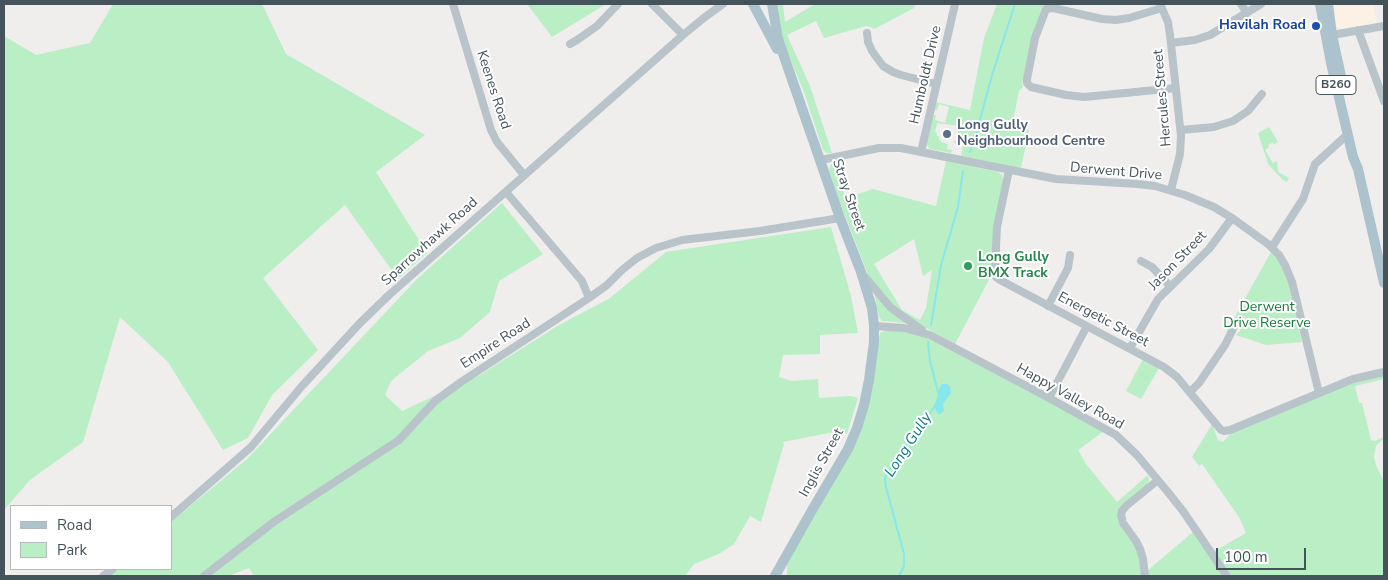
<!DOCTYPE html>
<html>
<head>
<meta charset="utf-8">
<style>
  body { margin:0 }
  #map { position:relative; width:1388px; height:580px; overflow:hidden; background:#f0eded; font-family:"Nunito Sans",sans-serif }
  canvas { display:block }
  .frame { position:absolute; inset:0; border:5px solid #45545a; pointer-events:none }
  .legend { position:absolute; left:10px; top:505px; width:162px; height:65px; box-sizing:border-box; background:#fff; border:1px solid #b5bbbd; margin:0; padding:6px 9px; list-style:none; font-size:15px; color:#45545a }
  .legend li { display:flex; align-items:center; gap:10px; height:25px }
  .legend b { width:25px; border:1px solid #b5bbbd }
  .scale { position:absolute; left:1216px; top:548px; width:90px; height:22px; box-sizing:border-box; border:2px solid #45545a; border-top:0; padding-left:6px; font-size:15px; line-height:18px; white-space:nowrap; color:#45545a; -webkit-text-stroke:4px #fff; paint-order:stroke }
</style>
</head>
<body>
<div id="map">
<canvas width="1388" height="580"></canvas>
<div class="frame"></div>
<ul class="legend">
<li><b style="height:6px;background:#acc2cc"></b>Road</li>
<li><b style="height:14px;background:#baeec5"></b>Park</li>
</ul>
<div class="scale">100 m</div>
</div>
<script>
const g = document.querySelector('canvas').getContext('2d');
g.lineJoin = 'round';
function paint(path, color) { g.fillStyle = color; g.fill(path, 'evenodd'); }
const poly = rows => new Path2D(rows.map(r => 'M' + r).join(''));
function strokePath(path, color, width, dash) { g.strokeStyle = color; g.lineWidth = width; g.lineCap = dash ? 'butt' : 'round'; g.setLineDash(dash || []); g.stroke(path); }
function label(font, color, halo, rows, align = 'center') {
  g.font = font + ' "Nunito Sans",sans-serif'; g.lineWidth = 4; g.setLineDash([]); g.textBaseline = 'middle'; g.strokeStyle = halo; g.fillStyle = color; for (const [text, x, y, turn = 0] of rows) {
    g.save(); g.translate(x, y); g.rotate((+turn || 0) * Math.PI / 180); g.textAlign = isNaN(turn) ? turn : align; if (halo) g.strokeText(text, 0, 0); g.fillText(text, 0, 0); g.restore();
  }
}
paint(poly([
  [1333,4,1373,4,1377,24,1339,29,1335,25]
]), '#fcf1e5');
paint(poly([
  [113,4,262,4,286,54,425,135,376,172,427,253,398,279,345,205,263,278,318,350,272,395,248,438,223,450,168,362,120,317,83,442,30,480,4,510,4,36,36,55,90,43],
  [527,4,606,4,552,37],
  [775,4,783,4,785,22,815,4,915,4,914,8,874,29,871,27,866,26,824,38,816,21,787,35,810,86,832,153,827,153,823,150,804,92,782,39],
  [997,4,1045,4,1042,7,1031,40,1022,84,1023,87,1019,91,1012,126,1029,130,1021,168,961,156,963,145,954,143,954,141,957,141,959,126,937,123,935,132,937,133,937,136,939,136,939,140,941,140,941,142,948,144,947,149,952,150,951,153,930,149,926,144,933,115,936,115,935,120,945,123,949,107,939,104,937,110,934,110,935,102,970,110,984,38],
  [1269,127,1278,142,1274,145,1273,142,1268,145,1269,147,1265,150,1273,163,1277,161,1278,172,1289,178,1287,182,1283,180,1268,164,1258,133],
  [834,161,846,198,873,189,936,206,946,161,998,172,1002,175,1003,180,994,228,991,276,955,344,910,319,892,306,869,277,839,200,829,170,831,164],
  [914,239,923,276,932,270,926,308,920,320,902,310,874,264],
  [502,203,543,254,499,281,490,312,460,338,428,351,391,381,385,395,402,411,480,375,559,325,610,298,666,252,831,227,851,296,858,333,820,335,820,354,783,355,779,377,792,381,818,379,819,398,850,396,858,398,847,434,834,432,783,442,784,444,761,522,750,516,734,544,719,554,694,564,685,576,254,576,249,568,228,576,107,576,116,569,171,569,171,522,247,459,417,279],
  [1271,252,1279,262,1287,278,1302,342,1266,345,1236,335,1240,331,1240,326,1237,322,1233,320],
  [875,295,877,296,906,323,882,321,879,317,875,297],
  [894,330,917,334,929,339,1104,431,1078,450,1086,464,1117,502,1148,475,1149,480,1147,484,1123,503,1117,513,1119,523,1135,546,1139,556,1142,576,787,576,787,566,789,561,817,509,848,458,860,434,868,407,880,333,884,331],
  [1143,359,1159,368,1141,399,1126,391],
  [1384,375,1384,379,1355,386,1359,403,1362,403,1371,440,1375,441,1384,437,1384,438,1376,446,1374,457,1376,465,1384,482,1384,576,1232,576,1215,551,1246,533,1239,517,1202,464,1199,466,1192,457,1212,424,1218,440,1223,442,1231,433,1352,383],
  [1193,532,1223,576,1148,576,1148,570]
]), '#baeec5');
paint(poly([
  [942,384,947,384,950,386,951,393,943,404,944,411,939,415,936,411,934,405,937,398,939,388]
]), '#87e8ec');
strokePath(poly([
  [970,152,978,127,992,75,1015,4],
  [931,325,941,265,958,207,963,171],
  [928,342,930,361,938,392],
  [899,576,904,566,904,554,886,487,885,478,888,471,935,406]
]), '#87e8ec', 2);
strokePath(poly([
  [453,4,491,130,497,142,524,175],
  [652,4,683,35],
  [1160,4,1168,22,1170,35,1181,136,1180,154,1171,190],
  [1241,4,1247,13],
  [1162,8,1129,18,1116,20,1102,19,1053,8,1046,9,1035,38,1027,79,1027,83,1031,87,1066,95,1084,97,1176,88],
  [1358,30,1384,101],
  [867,33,868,42,872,51,883,66,893,72,901,75,936,84],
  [1332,35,1384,26],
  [1171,43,1195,40,1210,35,1261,4],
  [570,44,577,40,597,26,618,4],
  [1181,130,1214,127,1233,121,1248,111,1262,94],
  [921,152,955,4],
  [821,160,879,148,901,148,1056,179,1137,184,1155,186,1185,195,1214,207,1232,218,1268,244,1279,255,1285,265,1292,282,1319,393],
  [1009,170,997,227,995,269,996,277,1000,280,1164,367,1177,377,1221,430,1224,431,1230,430,1353,379,1384,372],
  [506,192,582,281,589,298],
  [1272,247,1303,199,1315,164,1348,134],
  [1141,261,1152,267,1170,286],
  [865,277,891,308,922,330],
  [1048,306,1068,268,1070,255],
  [874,326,904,328,930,335,1049,398,1116,435,1137,455,1167,491,1183,511,1227,576],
  [1130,348,1158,299,1209,249,1232,218],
  [1190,392,1199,383,1225,345,1234,327],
  [1049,398,1087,326],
  [171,517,251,447,302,386,360,323,389,295,683,35,705,17,723,4],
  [103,576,113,569],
  [204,576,275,521,399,440,435,401,461,382,589,298,607,285,622,270,637,258,656,248,682,240,760,231,840,218],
  [1145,576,1143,559,1140,549,1136,541,1123,523,1121,515,1122,511,1126,506,1158,480]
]), '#b8c4ca', 8);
strokePath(poly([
  [753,4,777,49],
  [772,4,778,39,840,218,861,272,872,308,874,326,874,342,869,380,864,405,857,428,848,449,811,512,775,576],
  [1320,4,1331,63,1353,157,1358,169,1384,283],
  [1328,4,1332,35,1341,76]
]), '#acc2cc', 10);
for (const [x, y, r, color] of [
  [1316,26,5,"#1a4fb4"],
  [947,134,5,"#5c6f8a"],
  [968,266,5,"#2e9e5b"]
]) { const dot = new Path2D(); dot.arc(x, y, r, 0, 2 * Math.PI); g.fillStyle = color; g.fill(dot); strokePath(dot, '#fff', 2); }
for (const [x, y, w] of [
  [1336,85,40]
]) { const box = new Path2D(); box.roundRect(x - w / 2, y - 9.5, w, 19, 4); g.fillStyle = '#fff'; g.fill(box); strokePath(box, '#45545a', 1); }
label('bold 12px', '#45545a', null, [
  ["B260",1336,85]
]);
label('bold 14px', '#164399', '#fff', [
  ["Havilah Road",1306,26]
], 'right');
label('14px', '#45545a', '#fff', [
  ["Humboldt Drive",926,75,-77],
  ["Keenes Road",493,90,72],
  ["Hercules Street",1163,98,-95],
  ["Derwent Drive",1116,172,5],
  ["Stray Street",848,195,71],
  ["Sparrowhawk Road",430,242,-42],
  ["Jason Street",1178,261,-46],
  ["Energetic Street",1103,320,28],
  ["Empire Road",496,344,-33],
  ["Happy Valley Road",1070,397,29],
  ["Inglis Street",822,463,-61]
]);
label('bold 14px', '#4e5e75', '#fff', [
  ["Long Gully",957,126],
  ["Neighbourhood Centre",957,142]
], 'left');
label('bold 14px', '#27864d', '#fff', [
  ["Long Gully",978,258],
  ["BMX Track",978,274]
], 'left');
label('14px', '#167b37', '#fff', [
  ["Derwent",1267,308],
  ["Drive Reserve",1267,324]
]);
label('italic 15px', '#0d7d82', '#fff', [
  ["Long Gully",909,445,-57]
]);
</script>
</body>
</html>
